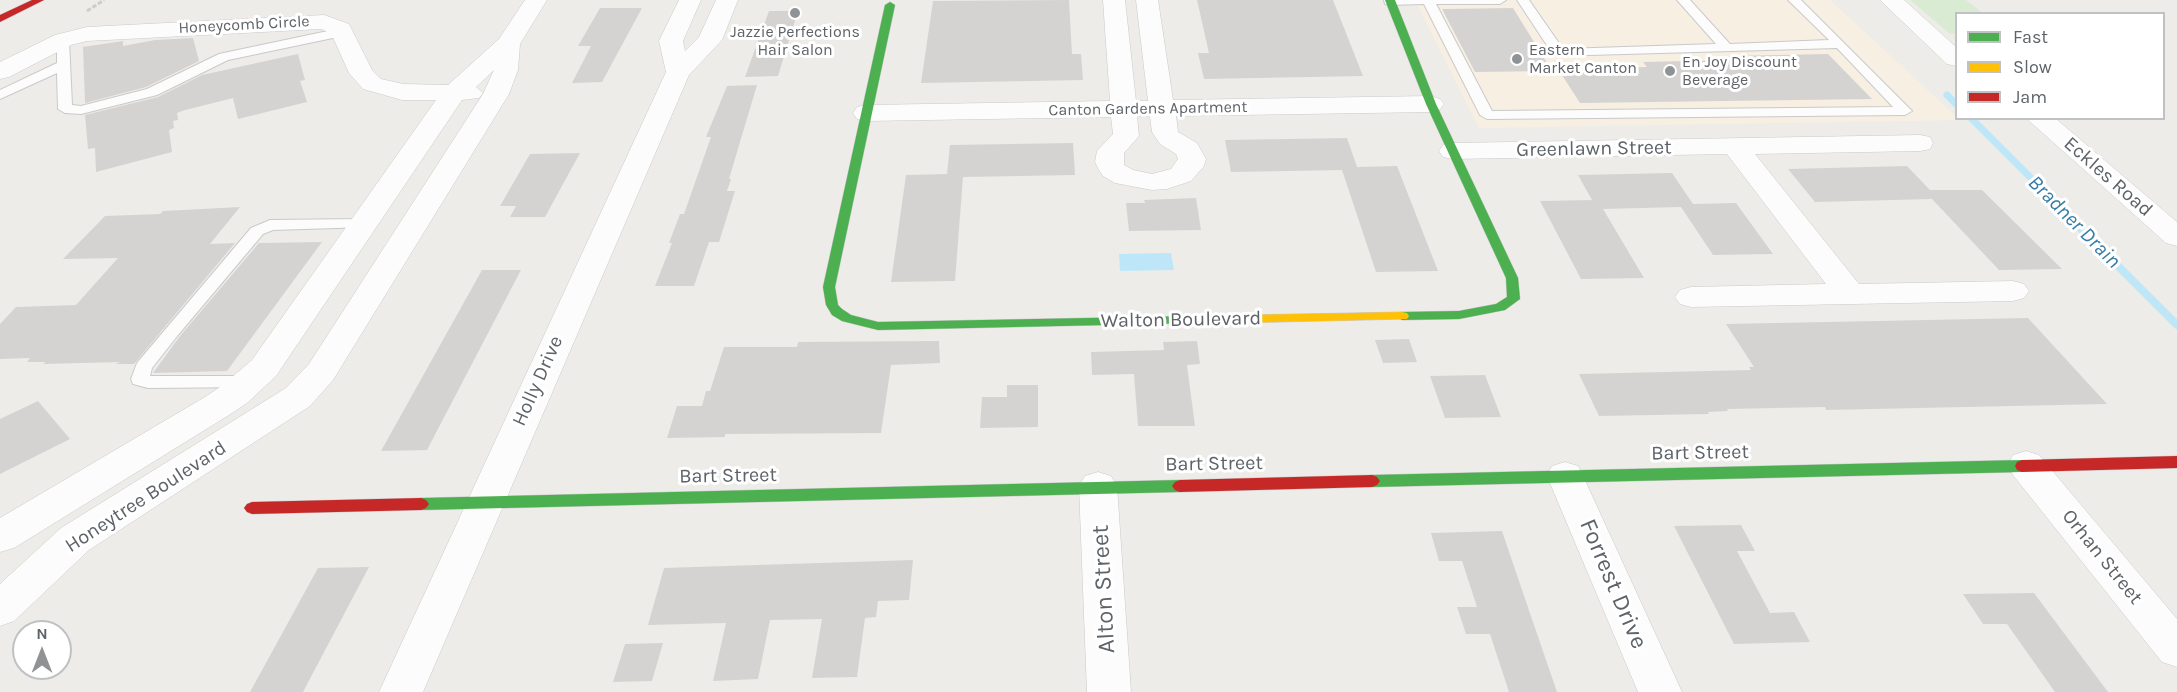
<!DOCTYPE html>
<html>
<head>
<meta charset="utf-8">
<style>
  body { margin:0 }
  #map { position:relative; width:2177px; height:692px; overflow:hidden; background:#eeece9; font-family:Karla,sans-serif }
  canvas { display:block }
  .legend { position:absolute; left:1955px; top:12px; width:210px; height:108px; box-sizing:border-box; background:#fff; border:2px solid #bfc1c3; margin:0; padding:8px 10px; list-style:none; font-size:18px; color:#5e6368 }
  .legend li { display:flex; align-items:center; gap:12px; height:30px }
  .legend b { width:30px; border:2px solid #bfc1c3 }
  .north { position:absolute; left:12px; top:620px; width:60px; height:60px; box-sizing:border-box; background:#fff; border:2px solid #bfc1c3; border-radius:50%; rotate:0deg; font-size:16px; font-weight:700; line-height:24px; text-align:center; color:#5e6368 }
  .north::after { content:''; display:block; margin:auto; width:21px; height:27px; background:#909395; clip-path:polygon(50% 0,100% 100%,50% 72%,0 100%) }
</style>
</head>
<body>
<div id="map">
<canvas width="2177" height="692"></canvas>
<ul class="legend">
<li><b style="height:8px;background:#4caf50"></b>Fast</li>
<li><b style="height:8px;background:#ffc107"></b>Slow</li>
<li><b style="height:8px;background:#c62828"></b>Jam</li>
</ul>
<div class="north">N</div>
</div>
<script>
const g = document.querySelector('canvas').getContext('2d');
g.lineJoin = 'round';
function paint(path, color) { g.fillStyle = color; g.fill(path, 'evenodd'); }
const poly = rows => new Path2D(rows.map(r => 'M' + r).join(''));
function strokePath(path, color, width, dash) { g.strokeStyle = color; g.lineWidth = width; g.lineCap = dash ? 'butt' : 'round'; g.setLineDash(dash || []); g.stroke(path); }
function label(font, color, halo, rows, align = 'center') {
  g.font = font + ' Karla,sans-serif'; g.lineWidth = 6; g.setLineDash([]); g.textBaseline = 'middle'; g.strokeStyle = halo; g.fillStyle = color; for (const [text, x, y, turn = 0] of rows) {
    g.save(); g.translate(x, y); g.rotate((+turn || 0) * Math.PI / 180); g.textAlign = isNaN(turn) ? turn : align; if (halo) g.strokeText(text, 0, 0); g.fillText(text, 0, 0); g.restore();
  }
}
paint(poly([
  [1415,0,1830,0,1960,120,1479,128]
]), '#f7efe2');
paint(poly([
  [1910,0,1966,0,1983,13,1956,14,1956,34,1950,34]
]), '#d9ebd3');
paint(poly([
  [1171,253,1174,270,1120,271,1119,254]
]), '#bde7f8');
strokePath(poly([
  [1947,95,1956,104],
  [1971,118,2036,183]
]), '#bde7f8', 7);
strokePath(poly([
  [2034,182,2177,325]
]), '#bde7f8', 8);
paint(poly([
  [1069,0,1072,54,1081,54,1083,80,921,83,933,1],
  [1197,0,1333,0,1363,76,1204,79,1198,53,1209,53],
  [600,8,642,8,602,82,572,83,591,46,578,46],
  [1513,8,1552,71,1475,72,1442,9],
  [769,11,798,11,778,76,745,77],
  [193,38,199,61,146,87,85,103,83,47,123,41,123,46,155,40],
  [298,54,305,80,300,81,307,102,238,119,233,98,185,110,177,113,178,120,173,121,174,128,169,130,172,152,96,172,95,148,88,149,85,115,158,97,202,75],
  [1828,54,1872,99,1580,103,1558,69,1647,67,1643,62,1731,60,1727,56],
  [757,85,729,179,731,179,727,191,735,191,719,242,709,242,694,286,655,286,672,243,669,243,680,214,684,214,711,137,706,137,727,86],
  [1347,138,1357,167,1397,166,1438,271,1376,272,1342,170,1231,172,1225,140],
  [1073,143,1075,175,963,177,955,281,891,282,906,175,947,174,950,145],
  [580,153,545,217,510,217,516,206,500,206,530,154],
  [1907,166,1930,190,1982,190,2062,269,1999,270,1932,199,1815,202,1788,169],
  [1672,173,1693,204,1736,203,1773,254,1713,255,1681,207,1603,209,1644,278,1581,279,1540,201,1592,200,1578,175],
  [1196,198,1201,230,1129,231,1126,203,1145,203,1144,200],
  [240,207,210,244,235,243,134,364,115,364,120,362,43,364,46,362,27,362,30,358,0,359,0,324,16,307,76,305,118,258,63,259,105,216,160,214,163,211],
  [322,242,227,371,153,373,180,336,259,243],
  [482,270,521,270,427,450,381,451],
  [2028,318,2107,404,1826,410,1825,407,1727,409,1728,411,1708,412,1709,414,1599,416,1579,374,1751,370,1749,367,1754,367,1726,324],
  [1409,339,1417,362,1383,363,1375,340],
  [939,341,940,363,891,365,881,433,725,434,725,437,667,438,677,406,702,406,706,391,710,391,724,347,797,347,798,342],
  [1197,341,1200,364,1187,365,1195,426,1138,426,1134,374,1092,375,1091,352,1164,350,1163,342],
  [1485,375,1501,417,1445,418,1430,376],
  [1007,385,1038,385,1038,427,980,428,982,397,1007,397],
  [38,401,70,439,0,474,0,419],
  [1741,525,1755,551,1737,551,1770,613,1794,612,1810,642,1734,644,1674,526],
  [1502,531,1520,584,1557,692,1509,692,1490,634,1466,634,1457,607,1477,607,1462,561,1439,561,1431,533],
  [913,560,909,600,878,601,876,617,865,618,857,677,812,678,822,619,770,620,758,679,713,681,726,623,648,625,664,568],
  [369,567,303,692,250,692,318,568],
  [2034,593,2108,692,2055,692,2007,624,1983,624,1963,594],
  [663,643,652,681,613,682,625,644]
]), '#d5d3d2');
const lane = poly([
  [1384,0,1506,0,1500,4,1436,4,1492,111,1893,107,1837,48,1554,56,1517,0,1529,0,1563,49,1716,44,1677,0,1690,0,1730,44,1829,40,1788,0,1801,0,1912,111,1905,115,1487,119,1480,115,1424,4,1389,5,1385,4,1384,0],
  [342,28,347,29,348,32,347,35,228,60,157,95,81,114,65,113,58,109,57,73,0,99,0,90,57,63,57,40,63,36,69,40,72,105,81,106,147,89,219,54,342,28],
  [362,219,368,221,370,224,368,227,273,230,263,234,178,335,152,368,150,376,249,376,256,377,258,382,256,387,148,388,133,384,131,379,137,363,251,228,270,220,362,219]
]);
const street = poly([
  [525,0,547,0,520,44,518,70,509,94,333,380,310,406,89,550,14,621,0,626,0,584,61,528,286,388,309,364,483,94,494,70,476,87,483,93,479,98,462,100,276,376,247,403,229,415,14,548,0,552,0,518,205,397,223,385,252,360,436,100,402,100,363,89,349,73,331,33,321,29,87,41,71,45,9,77,0,79,0,62,55,35,87,27,324,15,349,24,372,70,381,79,403,84,448,85,499,39,525,0],
  [679,0,701,0,683,41,685,51,699,37,716,0,738,0,722,40,689,75,423,692,379,692,666,72,659,41,679,0],
  [1103,0,1125,0,1136,101,1148,101,1136,0,1158,0,1173,100,1431,96,1440,99,1444,104,1440,109,1431,112,1176,116,1178,132,1197,143,1206,159,1204,166,1191,181,1167,189,1152,190,1115,183,1103,176,1099,170,1095,162,1097,151,1113,134,1111,117,866,121,857,119,853,113,857,107,866,105,1110,101,1103,0],
  [1137,116,1150,116,1152,132,1160,144,1176,154,1178,159,1171,169,1152,174,1133,170,1124,165,1124,153,1139,136,1137,116],
  [1880,0,1904,0,1956,47,1956,66,1947,64,1880,0],
  [2026,118,2055,118,2177,222,2177,246,2166,243,2026,118],
  [1920,135,1930,137,1933,143,1930,149,1920,151,1755,154,1859,284,2013,281,2024,284,2029,291,2024,298,2013,301,1691,307,1680,304,1675,297,1680,290,1691,287,1826,284,1727,154,1453,159,1443,157,1439,151,1443,145,1453,143,1920,135],
  [2026,451,2039,455,2177,619,2177,667,2162,662,2013,475,2008,465,2013,455,2026,451],
  [1565,462,1578,466,1583,476,1682,692,1638,692,1547,476,1552,466,1565,462],
  [1098,472,1111,476,1117,486,1131,692,1087,692,1079,486,1085,476,1098,472]
]);
const fast = poly([
  [1385,0,1395,0,1436,104,1518,278,1520,299,1505,310,1459,319,1402,320,1395,316,1402,312,1459,311,1496,304,1507,297,1506,278,1426,104,1385,0],
  [890,2,895,5,835,287,838,305,842,309,851,315,878,322,1193,316,1200,320,1198,323,878,330,842,321,832,315,826,305,823,287,885,5,890,2],
  [2022,460,2027,462,2029,466,2027,470,2022,472,1372,487,1367,485,1364,481,1367,477,1372,475,2022,460],
  [1180,480,1185,482,1188,486,1185,490,1180,492,421,510,416,508,413,504,416,500,421,498,1180,480]
]);
const slow = poly([
  [1402,312,1407,313,1409,316,1407,319,1193,324,1186,320,1193,316,1402,312]
]);
const jam = poly([
  [32,0,44,0,0,22,0,15,32,0],
  [2177,456,2177,468,2022,472,2017,470,2015,466,2017,462,2022,460,2177,456],
  [1372,475,1377,477,1380,481,1377,485,1372,487,1180,492,1175,490,1172,486,1175,482,1180,480,1372,475],
  [421,498,426,500,429,504,426,508,421,510,252,514,247,512,244,508,247,504,252,502,421,498]
]);
strokePath(lane, '#cac9ca', 2);
strokePath(street, '#cac9ca', 1);
strokePath(fast, '#c9c9ca', 1);
strokePath(slow, '#c9c9ca', 1);
strokePath(jam, '#c9c9ca', 1);
strokePath(poly([
  [87,11,104,0]
]), '#c8ceca', 3, [4.5, 2]);
paint(lane, '#fcfcfc');
paint(street, '#fcfcfc');
paint(fast, '#4caf50');
paint(slow, '#ffc107');
paint(jam, '#c62828');
for (const [x, y, r, color] of [
  [795,13,6,"#909395"],
  [1517,59,6,"#909395"],
  [1670,71,6,"#909395"]
]) { const dot = new Path2D(); dot.arc(x, y, r, 0, 2 * Math.PI); g.fillStyle = color; g.fill(dot); strokePath(dot, '#fff', 2); }
label('16px', '#5e6368', '#fff', [
  ["Honeycomb Circle",244,25,-3],
  ["Canton Gardens Apartment",1148,109,-1]
]);
label('16px', '#5e6368', '#fff', [
  ["Jazzie Perfections",795,32,"center"],
  ["Hair Salon",795,50,"center"],
  ["Eastern",1529,50],
  ["Market Canton",1529,68],
  ["En Joy Discount",1682,62],
  ["Beverage",1682,80]
], 'left');
label('20px', '#5e6368', '#fff', [
  ["Greenlawn Street",1594,149,-1],
  ["Eckles Road",2108,177,41],
  ["Walton Boulevard",1181,320,-1],
  ["Holly Drive",538,381,-66],
  ["Bart Street",1700,453,-1],
  ["Bart Street",1214,464,-1],
  ["Bart Street",728,476,-1],
  ["Honeytree Boulevard",146,497,-33],
  ["Orhan Street",2102,557,51]
]);
label('italic 21px', '#377da7', '#fff', [
  ["Bradner Drain",2074,222,45]
]);
label('24px', '#5e6368', '#fff', [
  ["Forrest Drive",1613,584,67],
  ["Alton Street",1104,589,-93]
]);
</script>
</body>
</html>
